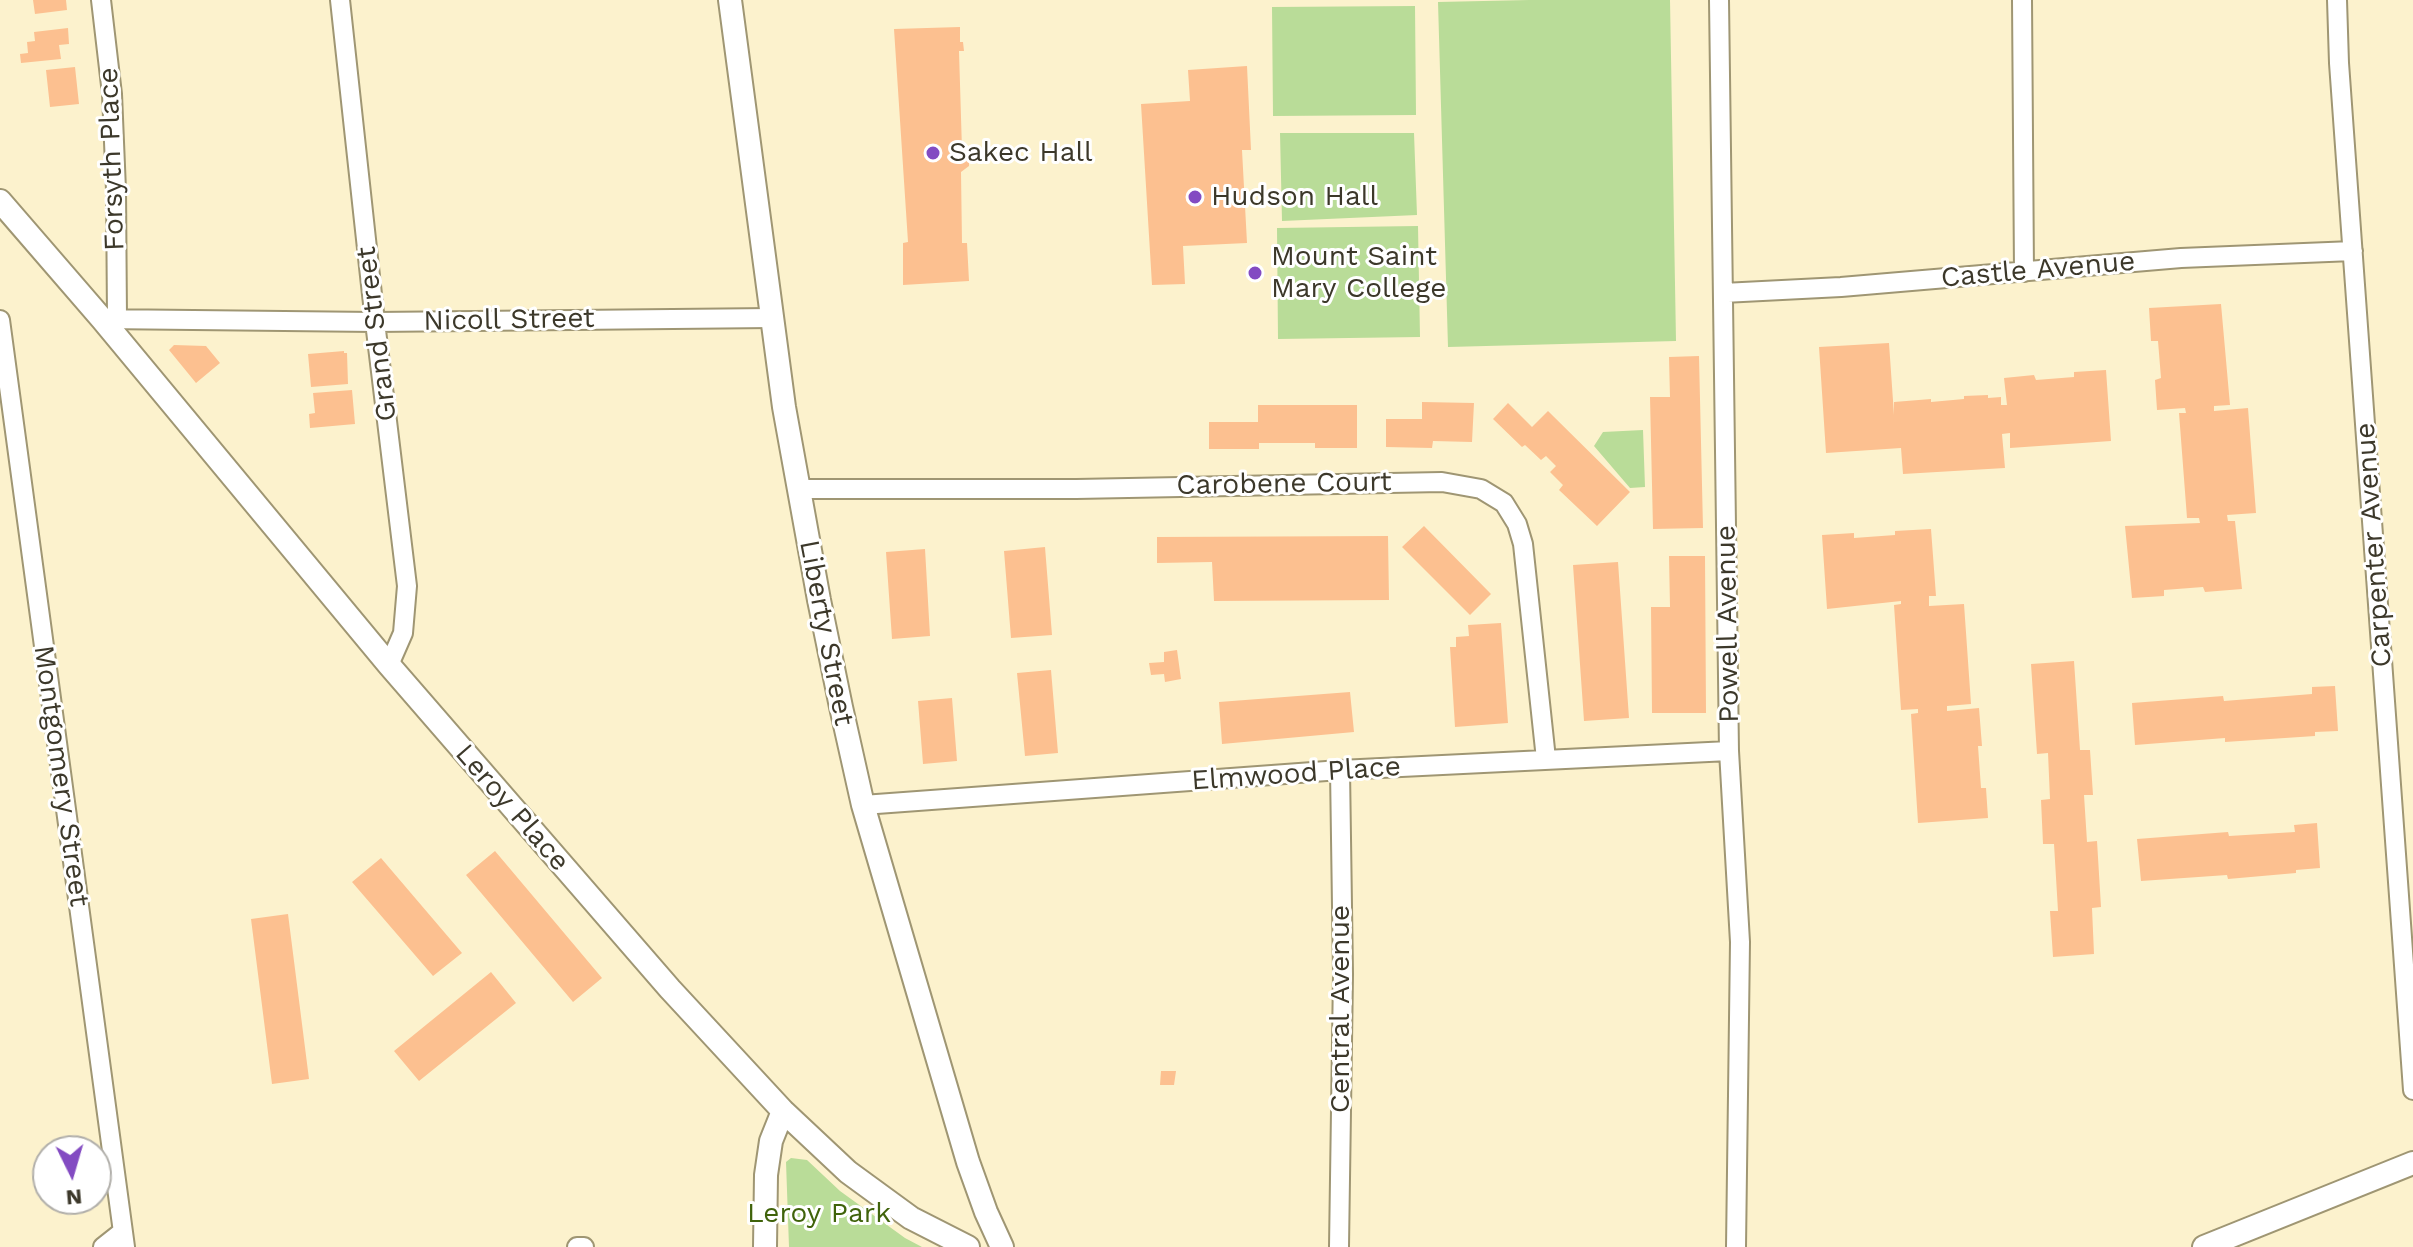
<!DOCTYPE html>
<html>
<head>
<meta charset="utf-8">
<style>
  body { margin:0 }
  #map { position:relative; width:2413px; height:1247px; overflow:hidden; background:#fcf2cd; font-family:"Work Sans",sans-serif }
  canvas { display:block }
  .north { position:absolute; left:32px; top:1135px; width:80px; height:80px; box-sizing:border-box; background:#fff; border:2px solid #b1afaa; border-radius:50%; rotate:175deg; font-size:22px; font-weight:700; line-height:32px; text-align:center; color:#3c382a }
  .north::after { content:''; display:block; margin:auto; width:28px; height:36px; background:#834bc2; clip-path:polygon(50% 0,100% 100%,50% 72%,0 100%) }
</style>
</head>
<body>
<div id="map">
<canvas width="2413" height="1247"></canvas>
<div class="north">N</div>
</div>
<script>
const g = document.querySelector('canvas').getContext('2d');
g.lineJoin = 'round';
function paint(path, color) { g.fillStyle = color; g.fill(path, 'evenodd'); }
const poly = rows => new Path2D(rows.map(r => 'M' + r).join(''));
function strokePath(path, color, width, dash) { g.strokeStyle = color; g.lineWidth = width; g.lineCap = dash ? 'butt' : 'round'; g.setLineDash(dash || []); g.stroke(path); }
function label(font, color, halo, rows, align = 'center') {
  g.font = font + ' "Work Sans",sans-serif'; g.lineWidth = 6; g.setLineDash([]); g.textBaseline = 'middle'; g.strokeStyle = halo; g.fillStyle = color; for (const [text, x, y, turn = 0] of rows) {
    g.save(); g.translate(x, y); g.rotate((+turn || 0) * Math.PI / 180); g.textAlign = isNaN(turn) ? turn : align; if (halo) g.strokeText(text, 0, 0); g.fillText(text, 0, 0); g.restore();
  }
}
paint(poly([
  [1529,0,1670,0,1676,341,1448,347,1438,2],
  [1415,6,1416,115,1273,116,1272,7],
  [1280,133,1414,133,1417,215,1282,221],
  [1418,226,1420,337,1278,339,1277,228],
  [1643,430,1645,487,1630,488,1594,446,1603,432],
  [791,1158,807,1160,840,1191,905,1238,922,1247,789,1247,786,1162]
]), '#b9dc98');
paint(poly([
  [33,0,66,0,67,10,35,14],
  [960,27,960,42,963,42,964,51,959,51,962,150,969,156,969,166,961,172,962,243,967,243,969,281,903,285,903,243,908,242,894,29],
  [68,28,69,44,59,45,61,59,21,63,20,54,28,53,27,42,35,41,34,32],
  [1247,66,1251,150,1242,150,1247,243,1183,246,1185,284,1152,285,1141,104,1190,101,1188,70],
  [75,67,79,104,50,107,46,70],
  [2221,304,2230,405,2214,406,2214,411,2248,408,2256,513,2227,515,2228,521,2235,521,2242,589,2205,592,2203,587,2164,590,2164,596,2132,598,2125,526,2200,523,2199,518,2187,518,2179,413,2186,413,2185,408,2157,410,2155,380,2161,378,2158,341,2151,341,2149,308],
  [1889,343,1894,415,1894,402,1931,399,1931,402,1964,399,1964,396,1988,395,1988,398,2001,397,2001,405,2007,405,2004,378,2034,375,2036,380,2074,377,2074,372,2106,370,2111,441,2010,448,2010,433,2002,434,2005,468,1903,474,1901,448,1826,453,1819,347],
  [174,345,206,346,220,363,196,383,169,350],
  [344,351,344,353,347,353,348,384,311,387,308,354],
  [1699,356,1703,528,1653,529,1650,397,1670,397,1669,357],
  [352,390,355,424,310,428,309,414,315,413,313,393],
  [1422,402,1474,403,1472,442,1433,441,1432,448,1386,447,1386,419,1422,419],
  [1508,403,1532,427,1548,411,1630,492,1597,526,1559,490,1563,485,1550,472,1556,466,1546,456,1541,460,1525,445,1522,447,1493,419],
  [1258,405,1357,405,1357,448,1315,448,1315,443,1259,443,1259,449,1209,449,1209,422,1258,422],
  [1424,526,1491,594,1470,615,1402,547],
  [1931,529,1936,596,1929,596,1929,606,1964,604,1971,704,1947,706,1947,711,1979,708,1982,746,1978,746,1981,788,1986,788,1988,818,1918,823,1911,714,1918,713,1918,709,1901,710,1894,605,1901,604,1901,601,1827,609,1822,535,1854,533,1854,538,1895,535,1895,531],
  [1388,536,1389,600,1214,601,1212,562,1157,563,1157,537],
  [1045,547,1052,635,1011,638,1004,551],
  [925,549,930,636,892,639,886,552],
  [1669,556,1705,556,1706,713,1652,713,1651,607,1670,607],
  [1618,562,1629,718,1584,721,1573,565],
  [1501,623,1508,723,1455,727,1450,647,1456,647,1456,637,1469,636,1468,625],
  [1177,650,1181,679,1165,682,1164,674,1151,675,1149,663,1164,662,1164,652],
  [2074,661,2080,750,2090,750,2093,795,2084,795,2087,842,2097,841,2101,907,2092,908,2094,954,2053,957,2050,911,2058,911,2054,844,2043,844,2041,800,2050,799,2048,753,2037,754,2031,664],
  [1051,670,1058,753,1025,756,1017,673],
  [2335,686,2338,731,2315,732,2315,736,2225,742,2225,738,2135,745,2132,703,2223,696,2224,701,2312,694,2312,687],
  [1350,692,1354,732,1222,744,1219,702],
  [952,698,957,761,923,764,918,701],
  [2317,823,2320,868,2296,870,2296,873,2228,879,2227,875,2141,881,2137,839,2228,832,2229,836,2295,832,2294,825],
  [495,851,602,978,573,1002,466,875],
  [381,858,462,953,433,976,352,882],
  [288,914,309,1079,272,1084,251,919],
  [491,972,516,1003,419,1081,394,1051],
  [1161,1071,1176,1071,1174,1085,1160,1085]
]), '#fcc090');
const minor = poly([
  [101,0,112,94,116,190,117,318],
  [340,0,375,322,407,586,403,633,389,665],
  [1719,0,1729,751,1740,942,1736,1247],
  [2022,0,2024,272],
  [2337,0,2339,63,2413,1090],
  [1723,293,1841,287,2181,258,2353,251],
  [102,319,375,322,772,318],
  [0,320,125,1247],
  [798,489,1076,489,1442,482,1481,489,1504,503,1517,524,1523,544,1546,759],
  [863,805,1340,770,1729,751],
  [103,1247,122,1232],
  [577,1247,584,1247],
  [1339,1247,1343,974,1340,770]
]);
const tertiary = poly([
  [730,0,784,407,819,600,841,707,863,805,968,1162,986,1212,1002,1247],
  [0,201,102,319,389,665,670,989,783,1111,848,1172,911,1218,968,1247],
  [765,1247,766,1175,771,1141,783,1111],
  [2204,1247,2413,1163]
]);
strokePath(minor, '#9f9673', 22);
strokePath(tertiary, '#9f9673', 26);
strokePath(minor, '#fff', 18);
strokePath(tertiary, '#fff', 22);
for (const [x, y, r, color] of [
  [933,153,8,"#834bc2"],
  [1195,197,8,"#834bc2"],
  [1255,273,8,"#834bc2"]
]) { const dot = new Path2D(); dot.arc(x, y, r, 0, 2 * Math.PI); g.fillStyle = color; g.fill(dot); strokePath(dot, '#fff', 3); }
label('28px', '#3c382a', '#fff', [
  ["Sakec Hall",949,153],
  ["Hudson Hall",1211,197],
  ["Mount Saint",1271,257],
  ["Mary College",1271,289]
], 'left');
label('28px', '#3c382a', '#fff', [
  ["Forsyth Place",112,159,-92],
  ["Castle Avenue",2038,270,-5],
  ["Nicoll Street",509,320,-1],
  ["Grand Street",377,334,-97],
  ["Carobene Court",1284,484,-1],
  ["Carpenter Avenue",2374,545,-94],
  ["Powell Avenue",1728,624,-91],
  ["Liberty Street",826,633,79],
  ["Elmwood Place",1296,774,-4],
  ["Montgomery Street",61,776,82],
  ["Leroy Place",512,808,49],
  ["Central Avenue",1341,1009,-90]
]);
label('28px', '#40630b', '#fff', [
  ["Leroy Park",819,1214]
]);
</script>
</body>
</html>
